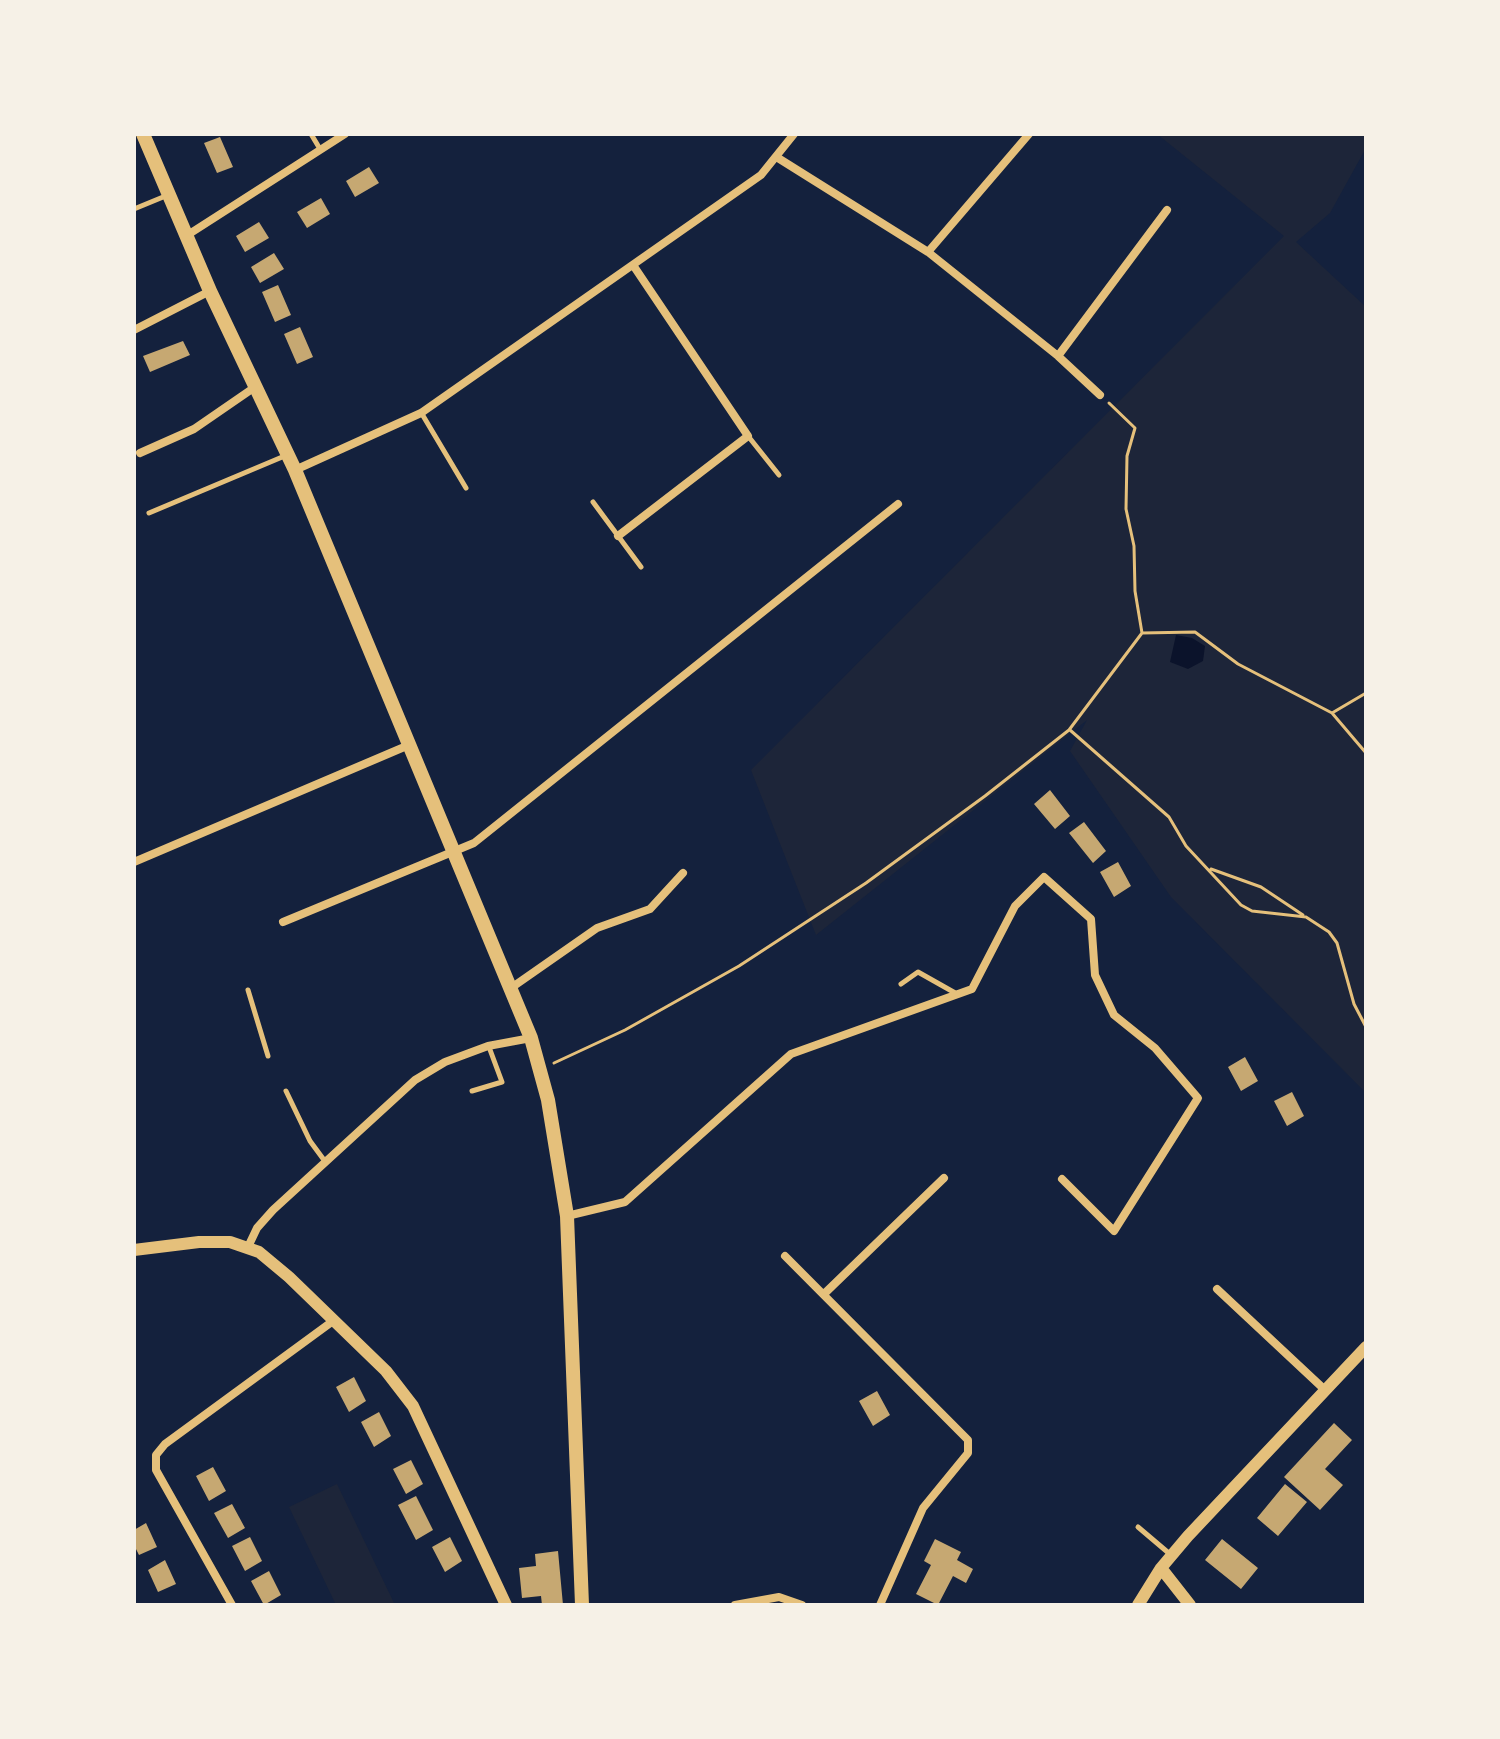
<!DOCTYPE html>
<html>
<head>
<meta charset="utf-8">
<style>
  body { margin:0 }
  #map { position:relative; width:1500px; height:1739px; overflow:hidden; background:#14213d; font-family:"IBM Plex Sans",sans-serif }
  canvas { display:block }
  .frame { position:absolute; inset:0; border:136px solid #f6f1e7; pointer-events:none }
</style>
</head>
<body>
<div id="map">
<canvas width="1500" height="1739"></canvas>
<div class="frame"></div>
</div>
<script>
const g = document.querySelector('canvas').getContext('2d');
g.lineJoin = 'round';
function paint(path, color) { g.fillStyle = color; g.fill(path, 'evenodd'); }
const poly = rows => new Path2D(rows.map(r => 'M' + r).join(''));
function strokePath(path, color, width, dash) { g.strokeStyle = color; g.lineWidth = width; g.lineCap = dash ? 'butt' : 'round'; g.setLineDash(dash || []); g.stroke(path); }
paint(poly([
  [1157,134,1366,134,1366,148,1330,213,1296,242,1366,307,1366,1093,1171,897,1070,751,1087,720,816,935,751,770,1284,236],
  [337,1484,395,1605,336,1605,289,1507]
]), '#1d2539');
paint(poly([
  [1176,635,1192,638,1205,646,1203,661,1188,669,1170,662]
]), '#0b132b');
paint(poly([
  [220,137,233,167,217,173,204,143],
  [369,167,379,183,355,197,346,181],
  [321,198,330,214,307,228,297,212],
  [259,222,269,238,245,252,236,236],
  [274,253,284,269,260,283,251,267],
  [278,285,291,315,275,322,262,292],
  [300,327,313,357,297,364,284,334],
  [183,341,190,355,150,372,143,356],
  [1050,790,1070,816,1055,829,1034,804],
  [1084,822,1106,851,1093,863,1069,833],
  [1118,862,1131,886,1114,897,1100,872],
  [1245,1057,1258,1081,1241,1091,1228,1067],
  [1292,1092,1304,1116,1287,1126,1274,1101],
  [354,1377,366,1401,349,1412,336,1387],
  [877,1391,890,1415,873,1426,859,1401],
  [379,1412,391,1436,374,1447,361,1422],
  [1334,1423,1352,1440,1325,1469,1343,1485,1320,1510,1284,1477],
  [411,1460,423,1484,406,1494,393,1469],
  [213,1467,226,1491,209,1501,196,1476],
  [1285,1484,1307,1502,1278,1536,1257,1518],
  [416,1496,433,1530,416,1540,398,1505],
  [232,1504,245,1528,228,1538,214,1513],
  [146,1523,157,1547,139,1555,134,1545,134,1530],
  [250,1537,262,1561,245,1571,232,1546],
  [450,1537,462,1561,445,1572,432,1547],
  [935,1539,961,1552,957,1560,973,1569,966,1583,953,1576,938,1605,916,1594,931,1565,924,1561],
  [1222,1539,1258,1568,1241,1589,1205,1560],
  [558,1551,563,1605,542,1605,541,1596,522,1598,519,1568,536,1566,535,1554],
  [165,1560,176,1584,158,1592,148,1570],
  [269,1571,281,1595,264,1605,251,1581]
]), '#c6a872');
strokePath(poly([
  [1109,403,1135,428,1127,456,1126,509,1134,546,1135,591,1142,633],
  [1332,713,1366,753],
  [1070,730,1169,817,1186,846,1241,905,1252,911,1306,917,1329,932,1337,943,1354,1004,1366,1027],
  [1211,869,1261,887,1303,915],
  [554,1063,625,1030,739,966,866,883,985,796,1069,730,1142,633,1195,632,1238,664,1332,713,1366,693]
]), '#e5c07b', 3);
strokePath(poly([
  [311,134,320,149],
  [134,209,168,195],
  [422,414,466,488],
  [748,436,779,475],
  [593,502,641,567],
  [149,513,287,455],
  [901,984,918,972,957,994],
  [248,990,268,1056],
  [286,1091,310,1141,324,1160],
  [472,1091,502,1082,489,1047],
  [1138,1527,1171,1555]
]), '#e5c07b', 5);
strokePath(poly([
  [778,158,928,252,1058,356,1100,395],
  [186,236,345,134],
  [928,252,1029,134],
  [134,330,210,291],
  [1058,356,1167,210],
  [140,453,194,429,255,387],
  [295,470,421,413,761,175,794,134],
  [618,536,748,436,633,265],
  [134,862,409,745],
  [283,922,474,843,898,504],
  [511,988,597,928,650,909,683,873],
  [567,1216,625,1202,791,1054,972,989,1015,906,1044,877,1091,919,1095,975,1114,1015,1155,1048,1198,1098,1114,1231,1062,1179],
  [248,1247,257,1228,273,1210,415,1080,445,1062,488,1046,531,1038],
  [785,1256,968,1440,968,1453,923,1508,880,1605],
  [1217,1289,1325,1390],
  [824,1294,944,1178],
  [232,1605,156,1470,156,1455,165,1444,333,1321],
  [735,1605,779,1597,802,1605]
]), '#e5c07b', 8);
strokePath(poly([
  [134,1250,199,1242,230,1242,259,1252,289,1277,386,1371,413,1406,506,1605],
  [1161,1568,1190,1605],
  [1138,1605,1161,1568,1188,1536,1366,1347]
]), '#e5c07b', 12);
strokePath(poly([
  [143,134,210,291,295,470,531,1038,548,1100,567,1216,582,1605]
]), '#e5c07b', 14);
</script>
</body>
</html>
